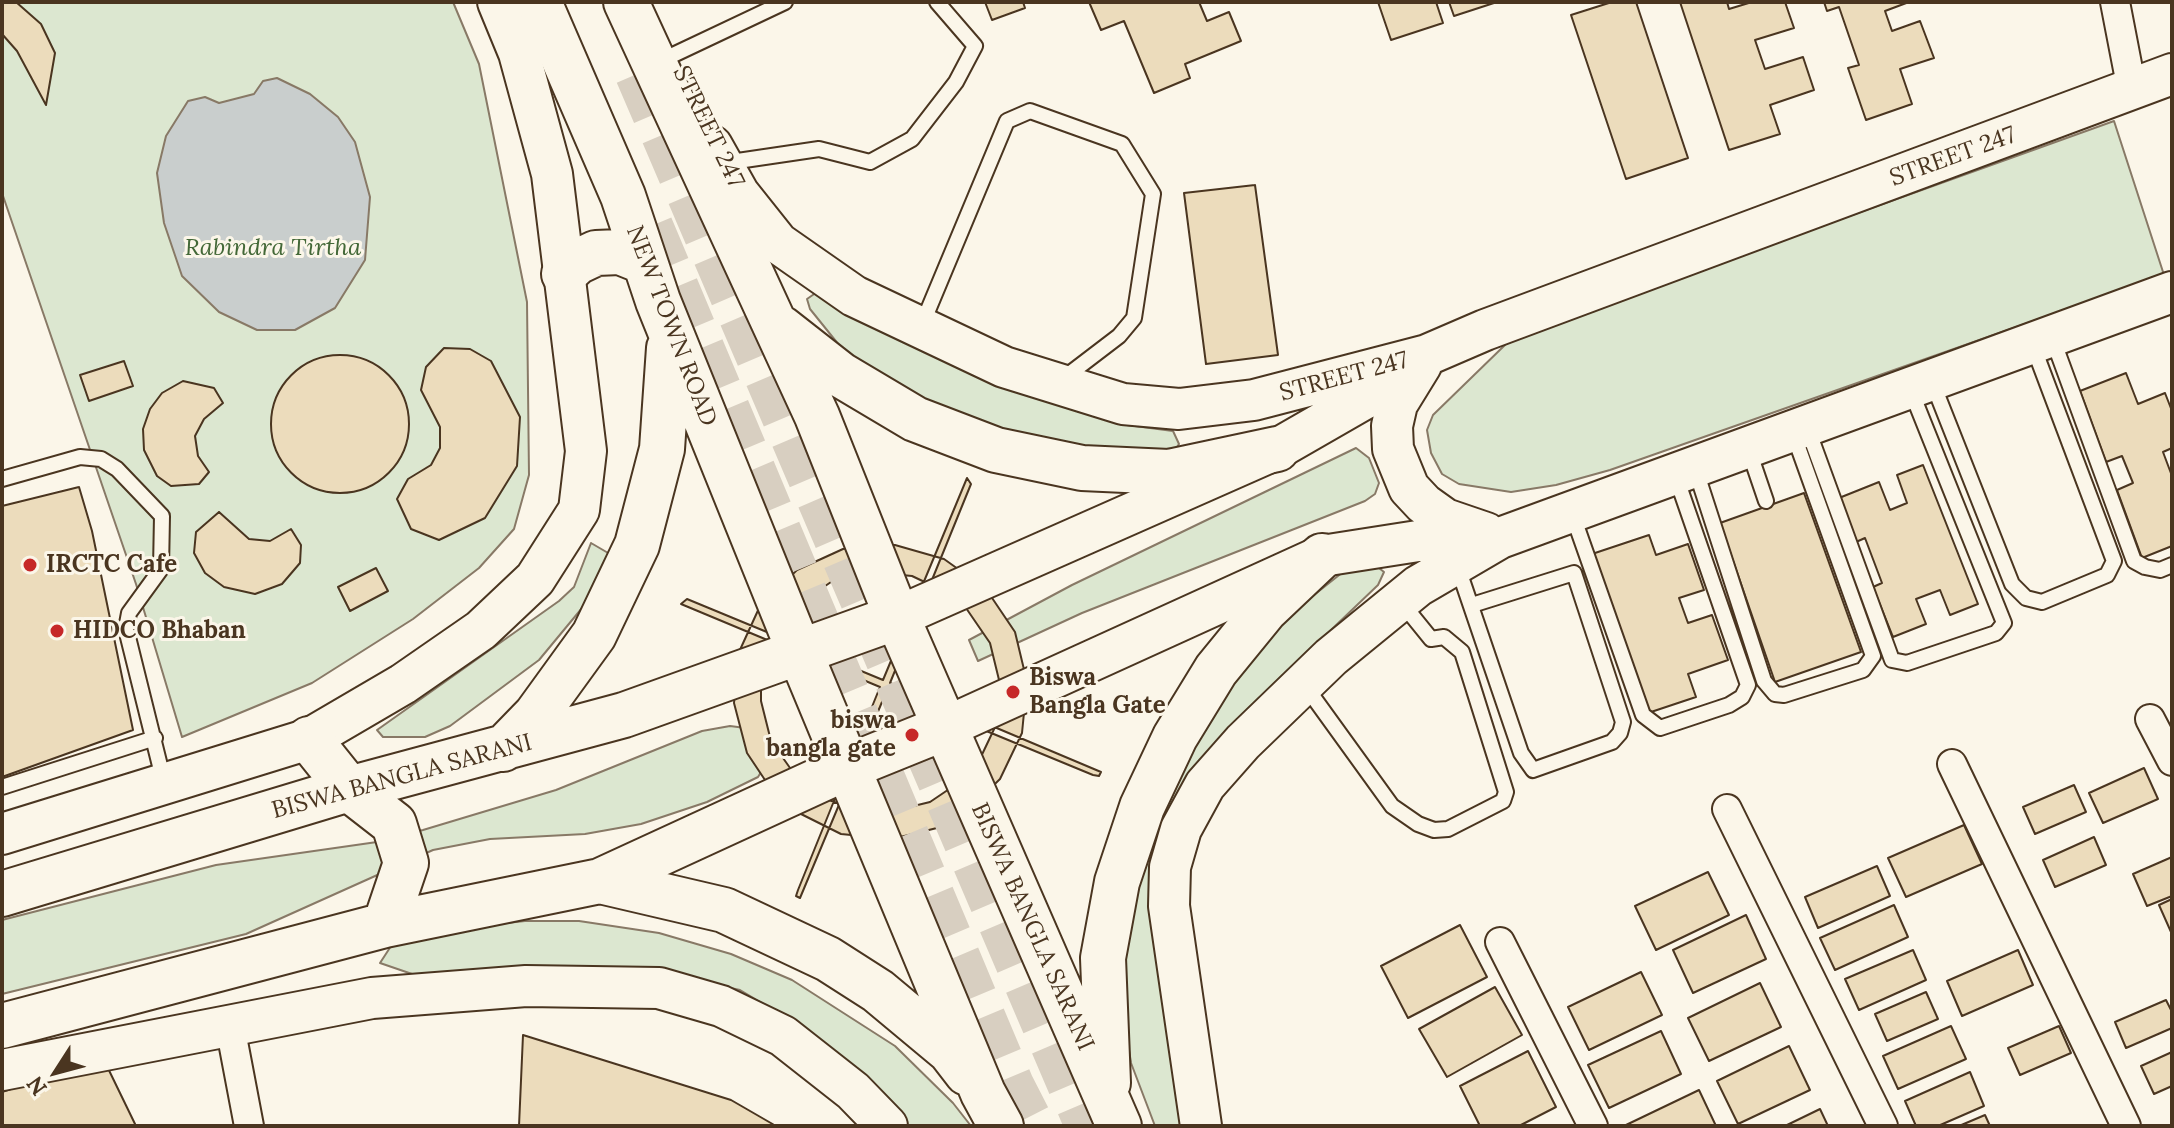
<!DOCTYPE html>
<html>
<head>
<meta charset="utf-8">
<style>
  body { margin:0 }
  #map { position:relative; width:2174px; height:1128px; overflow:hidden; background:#fbf6e9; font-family:Lora,serif }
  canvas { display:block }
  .frame { position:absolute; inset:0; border:4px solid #4a3520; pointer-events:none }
  .north { position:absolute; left:16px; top:1032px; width:80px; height:80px; -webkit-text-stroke:6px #fbf6e9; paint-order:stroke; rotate:234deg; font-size:22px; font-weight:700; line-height:32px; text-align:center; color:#4a3520 }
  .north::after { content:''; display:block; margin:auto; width:28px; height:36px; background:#4a3520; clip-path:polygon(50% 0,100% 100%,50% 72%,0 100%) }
</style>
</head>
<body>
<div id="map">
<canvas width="2174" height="1128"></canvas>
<div class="frame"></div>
<div class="north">N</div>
</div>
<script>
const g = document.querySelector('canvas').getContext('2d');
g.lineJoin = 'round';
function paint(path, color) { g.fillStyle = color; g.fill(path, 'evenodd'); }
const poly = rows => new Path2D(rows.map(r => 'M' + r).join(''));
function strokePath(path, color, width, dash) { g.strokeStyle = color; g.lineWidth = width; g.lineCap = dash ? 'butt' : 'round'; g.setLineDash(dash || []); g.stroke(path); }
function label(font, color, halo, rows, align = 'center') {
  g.font = font + ' Lora,serif'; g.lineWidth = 6; g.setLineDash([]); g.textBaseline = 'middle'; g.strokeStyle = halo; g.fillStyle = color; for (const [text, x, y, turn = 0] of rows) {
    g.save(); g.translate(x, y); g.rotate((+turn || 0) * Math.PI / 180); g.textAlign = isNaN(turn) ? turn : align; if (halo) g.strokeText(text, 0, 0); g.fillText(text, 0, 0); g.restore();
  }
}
const green = poly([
  [2,2,453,2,479,64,527,302,529,475,514,529,479,568,413,619,312,683,182,737,136,584,2,193,2,2],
  [2114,121,2164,275,1610,470,1556,485,1511,492,1459,484,1442,474,1431,453,1427,430,1433,415,1506,344,1540,327,2114,121],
  [817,292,1077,411,1127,425,1173,431,1179,444,1174,452,1087,455,972,426,872,373,843,350,810,309,807,299,817,292],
  [1356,448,1369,458,1379,483,1375,494,1365,501,1082,613,978,661,969,640,1072,585,1356,448],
  [591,543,615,557,597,590,539,660,450,726,425,737,383,737,377,730,559,601,574,587,591,543],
  [1374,564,1384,572,1378,585,1262,696,1201,761,1179,792,1193,1126,1155,1126,1131,1063,1123,1011,1125,943,1134,881,1170,770,1275,626,1348,568,1374,564],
  [730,726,753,729,763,769,758,777,707,802,641,824,585,834,490,839,433,850,246,934,2,994,2,920,216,865,377,842,423,830,556,790,702,731,730,726],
  [525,921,579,921,659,933,731,954,792,980,895,1046,953,1103,971,1126,909,1126,797,1024,740,990,631,967,415,975,380,963,393,943,460,928,525,921]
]);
paint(green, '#dce7d0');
strokePath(green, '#887966', 2);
const water = poly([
  [277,78,310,94,338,117,355,142,370,197,365,260,335,308,295,330,257,330,219,312,182,276,164,223,157,173,166,136,188,101,205,97,219,103,254,94,263,81,277,78]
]);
paint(water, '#c9cecd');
strokePath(water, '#887966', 2);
const building = poly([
  [2,2,16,2,41,24,55,53,46,105,17,51,2,34,2,2],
  [985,2,1023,2,1025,8,992,20,985,2],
  [1089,2,1199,2,1207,21,1229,12,1241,41,1185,64,1190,78,1154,93,1124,21,1101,30,1089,2],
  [1378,2,1436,2,1443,23,1391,40,1378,2],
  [1449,2,1497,2,1454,16,1449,2],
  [1612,2,1636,2,1688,158,1626,179,1571,15,1612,2],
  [1680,2,1727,2,1729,9,1752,2,1785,2,1794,28,1755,40,1765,69,1803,57,1814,90,1770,105,1780,134,1729,150,1680,2],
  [1824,2,1909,2,1885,11,1892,31,1920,21,1934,58,1900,69,1912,104,1866,120,1848,68,1859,65,1839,7,1827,11,1824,2],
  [1255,185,1278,355,1206,364,1184,193,1255,185],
  [444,348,470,349,491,361,520,417,517,466,485,518,439,540,411,529,397,499,408,479,431,465,440,448,440,427,421,390,426,367,444,348],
  '271 424a69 69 0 1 1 138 0a69 69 0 1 1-138 0Z',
  [124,361,133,386,89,401,80,375,124,361],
  [2126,373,2138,404,2165,393,2172,411,2172,448,2163,452,2172,476,2172,546,2142,558,2117,490,2133,483,2122,456,2106,462,2080,391,2126,373],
  [183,381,214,388,223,403,204,419,195,436,198,456,209,472,199,484,171,486,157,476,144,450,143,429,150,409,162,393,183,381],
  [1923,465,1978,604,1950,615,1940,590,1916,599,1926,624,1893,637,1873,587,1882,583,1865,538,1856,542,1839,498,1879,482,1890,510,1907,503,1897,475,1923,465],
  [967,478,971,484,890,683,1101,772,1099,776,1093,775,887,690,800,898,796,896,798,890,880,687,681,604,687,599,883,680,967,478],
  [79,487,92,531,133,730,2,777,2,506,79,487],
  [1804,493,1861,652,1775,682,1720,523,1804,493],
  [219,512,249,539,270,541,291,529,301,545,300,563,282,584,255,594,224,587,205,573,194,553,196,532,219,512],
  [1649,535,1656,555,1688,544,1704,590,1679,598,1688,623,1712,615,1728,660,1688,674,1696,697,1648,713,1592,554,1649,535],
  [869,545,895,545,944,559,986,589,1015,632,1027,682,1022,733,1000,779,963,815,941,827,892,839,841,834,795,811,775,795,747,753,734,703,739,652,760,606,797,570,843,549,869,545],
  [871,572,912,576,950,594,966,608,990,643,1000,684,996,725,978,763,964,779,930,802,889,812,848,807,829,800,795,775,771,741,761,701,761,680,796,606,831,582,871,572],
  [376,568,388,591,350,611,338,587,376,568],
  [2144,768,2158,799,2103,823,2089,793,2144,768],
  [2074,785,2086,812,2035,834,2023,807,2074,785],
  [1964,825,1982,864,1906,897,1888,858,1964,825],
  [2094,837,2106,865,2055,887,2043,860,2094,837],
  [2172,857,2172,896,2147,906,2133,874,2172,857],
  [1877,866,1890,896,1818,928,1805,897,1877,866],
  [1708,872,1729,915,1656,950,1635,906,1708,872],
  [2172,899,2172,932,2171,932,2159,905,2172,899],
  [1894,905,1908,937,1835,970,1820,938,1894,905],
  [1746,915,1766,959,1693,993,1673,950,1746,915],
  [1460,925,1487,977,1408,1018,1381,966,1460,925],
  [1913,950,1926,980,1859,1010,1845,979,1913,950],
  [2018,950,2033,985,1962,1016,1947,981,2018,950],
  [1641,972,1662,1015,1589,1050,1568,1007,1641,972],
  [1760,983,1781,1027,1709,1061,1688,1018,1760,983],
  [1495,987,1522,1035,1447,1077,1419,1029,1495,987],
  [1926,992,1938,1019,1887,1041,1875,1014,1926,992],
  [2166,1000,2172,1012,2172,1028,2126,1048,2115,1022,2166,1000],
  [1951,1026,1966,1059,1898,1089,1883,1056,1951,1026],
  [2059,1026,2071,1053,2020,1075,2008,1048,2059,1026],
  [1661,1031,1681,1074,1609,1108,1588,1065,1661,1031],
  [523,1035,731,1100,776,1126,519,1126,523,1035],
  [1789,1046,1810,1090,1738,1124,1717,1081,1789,1046],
  [1528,1051,1556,1107,1519,1126,1480,1126,1460,1086,1528,1051],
  [2172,1052,2172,1086,2154,1094,2141,1066,2172,1052],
  [103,1058,136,1126,2,1126,2,1092,103,1058],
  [1970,1072,1984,1106,1938,1126,1916,1126,1905,1101,1970,1072],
  [1699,1090,1716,1126,1627,1126,1626,1125,1699,1090],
  [1820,1109,1828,1126,1785,1126,1820,1109],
  [1985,1115,1990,1126,1959,1126,1985,1115]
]);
paint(building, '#ecdcbc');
strokePath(building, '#4a3520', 2);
strokePath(poly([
  [637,74,1087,1126],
  [651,226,1012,1085,1033,1126]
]), '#d8cfc1', 44, [44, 22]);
const lane = poly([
  [673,55,785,2],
  [724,163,819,149,870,162,912,139,956,82,975,46,937,2],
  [921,327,1007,121,1030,111,1122,144,1153,194,1134,318,1119,336,1064,378],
  [2052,337,2134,561,2145,567,2160,570,2172,565],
  [1933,384,2012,584,2026,598,2042,602,2107,575,2114,561,2033,346],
  [1807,427,1892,660,1907,663,1996,633,2004,623,1911,391],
  [1749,451,1766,501],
  [1696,471,1764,681,1775,694,1784,695,1863,670,1873,656,1793,433],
  [2,479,80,457,101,459,117,469,162,516,161,569,129,613,126,629,164,782],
  [1573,516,1643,715,1660,728,1729,705,1742,697,1748,685,1676,477],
  [1458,568,1521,753,1533,770,1612,742,1620,733,1623,722,1574,573,1472,605],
  [1306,687,1392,806,1418,824,1434,830,1448,829,1503,801,1506,792,1462,652,1444,637,1431,639,1401,602],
  [2,787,155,738]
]);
const street = poly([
  [2115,2,2132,90],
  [2150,719,2172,761],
  [1952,764,2126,1126],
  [1727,809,1883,1126],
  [1500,942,1593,1126],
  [230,1026,249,1126]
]);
const secondary = poly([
  [712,146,739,194,778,243,854,296,1004,367,1123,404,1179,409,1254,400,1427,355,1485,330,2172,74],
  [1421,365,1397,404,1392,426,1393,449,1409,488,1424,504,1445,519,1486,533],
  [897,617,1277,449,1364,399,1404,371],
  [944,728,1322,556,1418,541,1496,538],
  [2,834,309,739,403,684,481,630,535,579,579,510,586,451,552,174,519,53,498,2],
  [2,1070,372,998,526,986,659,988,721,1006,783,1036,853,1091,887,1126],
  [1201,1126,1169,906,1170,867,1181,829,1205,785,1243,742,1331,657,1418,586,1500,538,2172,292]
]);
const primary = poly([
  [539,2,623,196,658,301,800,653,983,1093,1001,1126],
  [626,2,817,416,897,617,1119,1126],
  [564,274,577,262,596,253,620,252,645,262],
  [781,328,841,375,915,419,996,450,1082,468,1169,472,1277,449],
  [309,739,349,789,394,824,406,863,385,925],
  [503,749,536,715,594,635,637,545,662,449,669,348],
  [600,881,724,910,828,959,878,991,950,1051,967,1073],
  [2,894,349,789,624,715,897,617],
  [2,1026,385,925,600,881,850,766,944,728],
  [1108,1083,1103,958,1117,882,1142,807,1175,737,1216,670,1265,610,1322,556]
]);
strokePath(lane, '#4a3520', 18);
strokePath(street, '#4a3520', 32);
strokePath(secondary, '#4a3520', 44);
strokePath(primary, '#4a3520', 48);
strokePath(lane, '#fbf6e9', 14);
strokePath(street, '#fbf6e9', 28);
strokePath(secondary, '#fbf6e9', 40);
strokePath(primary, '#fbf6e9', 44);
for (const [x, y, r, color] of [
  [30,565,8,"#c62828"],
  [57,631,8,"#c62828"],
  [1013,692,8,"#c62828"],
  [912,735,8,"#c62828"]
]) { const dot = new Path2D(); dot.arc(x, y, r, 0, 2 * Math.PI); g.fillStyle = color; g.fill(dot); strokePath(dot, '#fbf6e9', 3); }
label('24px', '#4a3520', '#fbf6e9', [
  ["STREET 247",708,127,64],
  ["STREET 247",1953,157,-20],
  ["NEW TOWN ROAD",671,326,69],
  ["STREET 247",1344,377,-15],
  ["BISWA BANGLA SARANI",402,777,-15],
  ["BISWA BANGLA SARANI",1032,927,66]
]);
label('italic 24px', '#436837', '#fbf6e9', [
  ["Rabindra Tirtha",273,248]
]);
label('bold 24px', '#4a3520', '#fbf6e9', [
  ["IRCTC Cafe",46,565],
  ["HIDCO Bhaban",73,631],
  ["Biswa",1029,678],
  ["Bangla Gate",1029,706],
  ["biswa",896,721,"right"],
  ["bangla gate",896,749,"right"]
], 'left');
</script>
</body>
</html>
